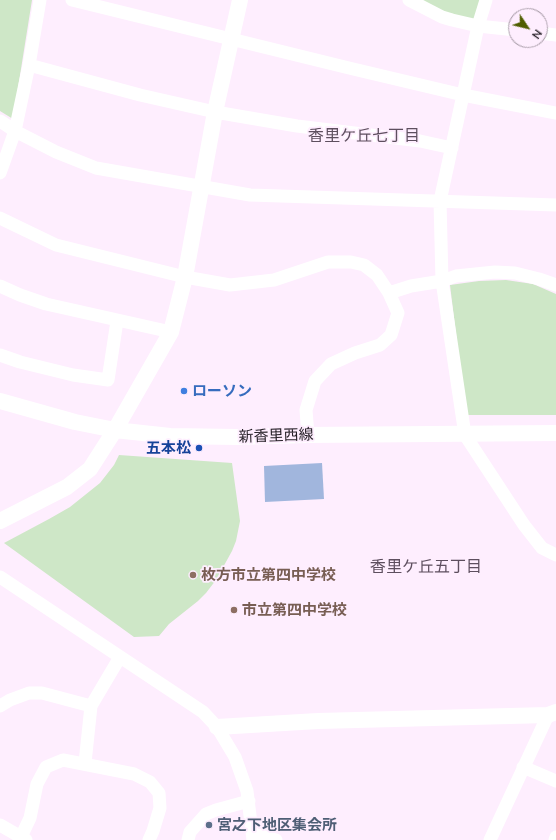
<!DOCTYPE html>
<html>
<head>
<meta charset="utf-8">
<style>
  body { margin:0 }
  #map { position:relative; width:556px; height:840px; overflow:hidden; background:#feeefe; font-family:Mulish,sans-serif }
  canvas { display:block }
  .north { position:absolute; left:508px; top:8px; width:40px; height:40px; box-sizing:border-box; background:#feeefe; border:1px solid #a69aa6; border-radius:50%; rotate:125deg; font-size:11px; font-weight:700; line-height:16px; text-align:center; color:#221c23 }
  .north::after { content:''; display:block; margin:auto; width:14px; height:18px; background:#4f5e00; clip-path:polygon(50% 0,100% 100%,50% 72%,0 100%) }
</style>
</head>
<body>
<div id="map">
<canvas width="556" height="840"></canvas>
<div class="north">N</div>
</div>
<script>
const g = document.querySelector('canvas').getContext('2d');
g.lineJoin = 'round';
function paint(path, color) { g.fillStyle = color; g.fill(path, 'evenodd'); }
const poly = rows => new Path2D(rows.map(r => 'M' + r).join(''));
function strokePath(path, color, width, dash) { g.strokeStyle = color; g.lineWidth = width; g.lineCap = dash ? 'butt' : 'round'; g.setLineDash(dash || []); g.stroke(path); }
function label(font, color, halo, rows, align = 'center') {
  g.font = font + ' Mulish,"Noto Sans JP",sans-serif'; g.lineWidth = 3.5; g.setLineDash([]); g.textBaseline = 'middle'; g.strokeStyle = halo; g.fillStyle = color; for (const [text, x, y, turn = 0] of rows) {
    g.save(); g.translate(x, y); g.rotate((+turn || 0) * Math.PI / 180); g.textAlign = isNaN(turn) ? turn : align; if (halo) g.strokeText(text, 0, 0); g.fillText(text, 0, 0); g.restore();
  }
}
paint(poly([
  [0,0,32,0,13,119,0,111],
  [421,0,482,0,476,22,456,18],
  [506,280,533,284,556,294,556,415,466,415,450,285,479,281],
  [119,455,232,463,240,521,236,541,232,551,216,580,206,593,198,601,169,624,159,636,134,637,4,543,49,519,70,507,100,483,114,465]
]), '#cee7c7');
paint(poly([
  [322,463,324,499,265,502,264,466]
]), '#a1b6dd');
strokePath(poly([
  [72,0,349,68,463,95,556,113],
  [409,0,442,17,452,20,478,26,516,30],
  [486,0,478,26,440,201,442,281,465,435,524,525,542,548,556,555],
  [540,33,556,35],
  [29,65,140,95,215,112,297,126,420,141,452,148],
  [0,121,15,131,56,152,96,168,250,195,556,205],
  [0,173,15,131,29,65,40,0],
  [0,218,56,245,185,277,230,285,274,280,328,262,351,262,364,265,377,275,389,293,398,313,391,335,380,345,355,353,331,364,315,381,306,410,308,435],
  [0,286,20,295,46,304,171,332],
  [389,293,411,286,442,281,456,276,495,272,515,273,539,279,556,285],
  [0,355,20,362,73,375,108,380,117,321],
  [0,577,203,712,217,727,235,757,247,791,253,840],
  [0,706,10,700,29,693,42,693,91,706],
  [85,763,91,706,120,657],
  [523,767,556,781],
  [0,825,26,840],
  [253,834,276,840],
  [21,837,30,818,37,784,46,767,63,760,134,774,150,782,159,793,160,808,153,831,149,840],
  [188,840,190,832,206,814,216,810,249,801],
  [490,840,548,715],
  [555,840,556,837]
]), '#fff', 13);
strokePath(poly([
  [0,401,75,422,115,430,170,436,236,437,308,435,556,433],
  [0,521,67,487,90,469,115,430,171,332,185,277,215,112,240,0],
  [217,727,318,721,548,715,556,712]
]), '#fff', 16);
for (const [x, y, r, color] of [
  [184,391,4,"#3f7fe0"],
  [199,448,4,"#1a4fb4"],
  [193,575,4,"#8d6e63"],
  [234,610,4,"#8d6e63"],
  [209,825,4,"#5c6f8a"]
]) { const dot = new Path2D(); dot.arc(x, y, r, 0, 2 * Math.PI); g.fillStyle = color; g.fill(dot); strokePath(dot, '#feeefe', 1.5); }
label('bold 15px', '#366cbe', '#feeefe', [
  ["ローソン",192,391]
], 'left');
label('15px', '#221c23', '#feeefe', [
  ["新香里西線",276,436,-2]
]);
label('bold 15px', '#164399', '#feeefe', [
  ["五本松",191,448]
], 'right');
label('bold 15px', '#785e54', '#feeefe', [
  ["枚方市立第四中学校",201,575],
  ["市立第四中学校",242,610]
], 'left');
label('bold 15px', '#4e5e75', '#feeefe', [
  ["宮之下地区集会所",217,825]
], 'left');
label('16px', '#5e4f5f', '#feeefe', [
  ["香里ケ丘七丁目",364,136],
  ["香里ケ丘五丁目",426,567]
]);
</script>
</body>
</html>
